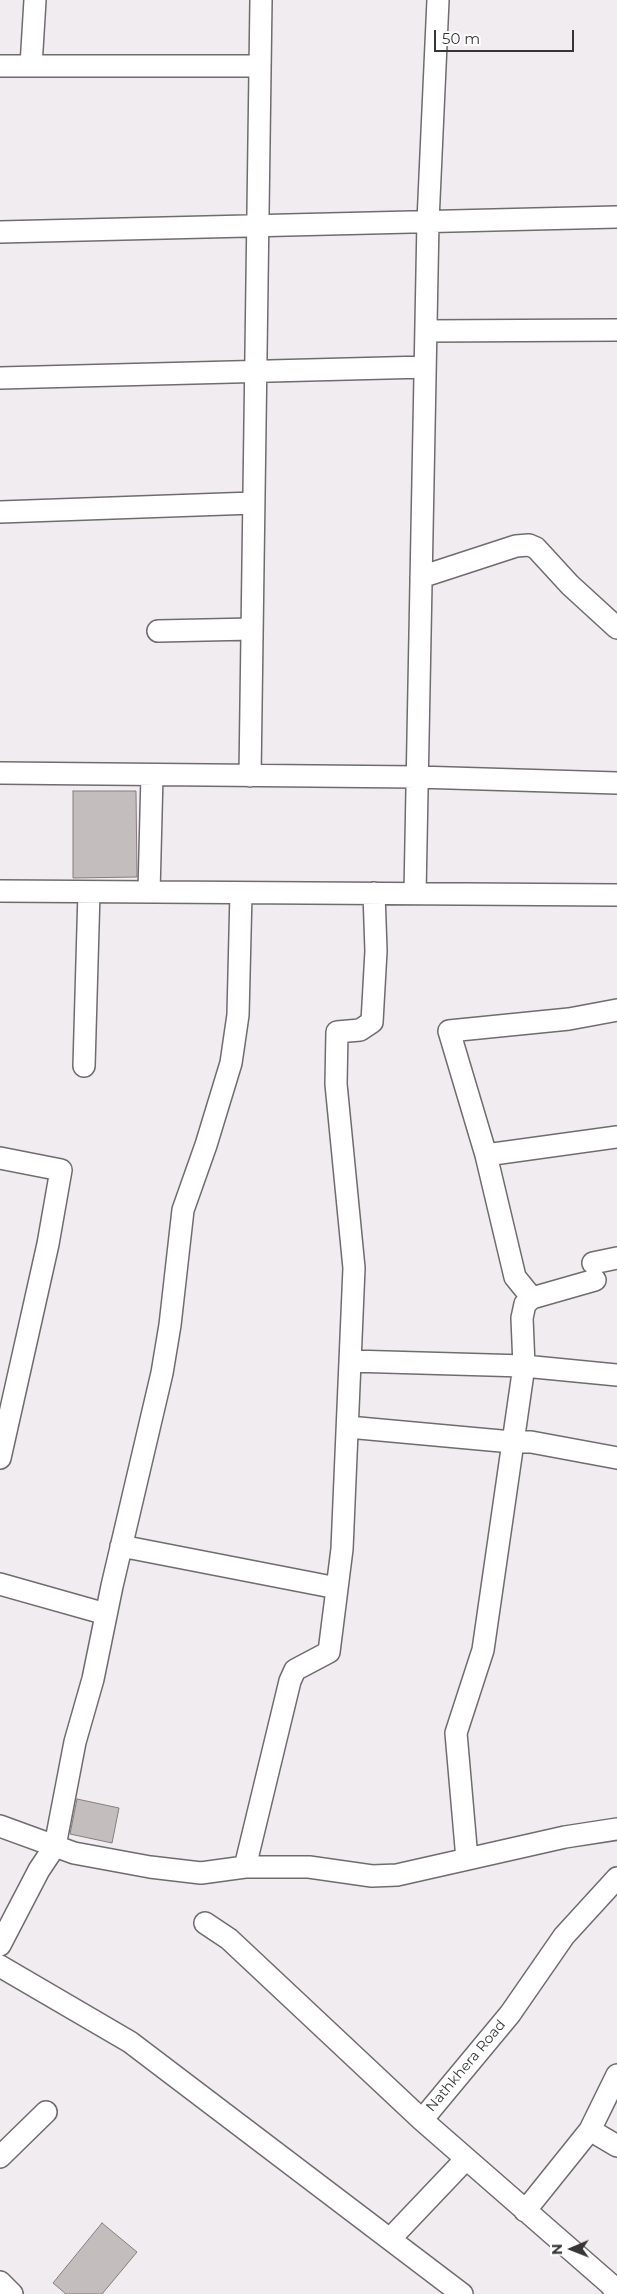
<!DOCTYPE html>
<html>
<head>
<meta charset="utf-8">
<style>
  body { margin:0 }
  #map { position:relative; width:617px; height:2294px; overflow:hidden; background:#f1ecf0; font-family:Montserrat,sans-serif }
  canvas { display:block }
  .north { position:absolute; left:547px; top:2224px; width:50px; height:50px; -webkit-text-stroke:4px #fff; paint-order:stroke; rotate:269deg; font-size:14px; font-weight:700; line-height:20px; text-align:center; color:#373637 }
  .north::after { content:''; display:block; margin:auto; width:18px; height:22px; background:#373637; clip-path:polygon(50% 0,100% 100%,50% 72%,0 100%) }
  .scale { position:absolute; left:434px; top:30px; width:140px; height:22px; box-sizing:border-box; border:2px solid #373637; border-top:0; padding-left:6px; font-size:15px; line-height:18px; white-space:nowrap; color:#373637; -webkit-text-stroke:4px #fff; paint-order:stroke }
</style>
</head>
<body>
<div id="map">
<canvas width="617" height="2294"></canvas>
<div class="north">N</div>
<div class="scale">50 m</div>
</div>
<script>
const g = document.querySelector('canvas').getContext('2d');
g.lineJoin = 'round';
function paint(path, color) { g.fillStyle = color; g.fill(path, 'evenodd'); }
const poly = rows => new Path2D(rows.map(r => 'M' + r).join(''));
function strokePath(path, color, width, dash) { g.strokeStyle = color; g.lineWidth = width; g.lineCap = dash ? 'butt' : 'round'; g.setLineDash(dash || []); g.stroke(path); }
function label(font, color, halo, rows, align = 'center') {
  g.font = font + ' Montserrat,sans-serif'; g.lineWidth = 5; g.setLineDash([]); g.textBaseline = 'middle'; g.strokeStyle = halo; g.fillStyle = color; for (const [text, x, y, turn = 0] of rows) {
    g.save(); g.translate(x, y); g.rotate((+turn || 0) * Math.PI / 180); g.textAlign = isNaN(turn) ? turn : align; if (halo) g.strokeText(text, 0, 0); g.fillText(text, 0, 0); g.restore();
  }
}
const building = poly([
  [73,791,136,791,137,877,73,878,73,791],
  [77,1799,119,1808,112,1843,70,1834,77,1799],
  [102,2223,137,2252,102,2294,66,2294,53,2283,102,2223]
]);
paint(building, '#c3bdbe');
strokePath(building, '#847e7f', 1);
const minor = poly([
  [0,66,260,66],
  [31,66,35,0],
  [0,232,617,217],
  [426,331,617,330],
  [0,378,425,367],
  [0,512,253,503],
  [421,577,516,546,529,545,536,548,570,585,617,628],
  [158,631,252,629],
  [0,773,417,777,617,783],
  [250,776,261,0],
  [0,891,617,895],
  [149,892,152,775],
  [415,893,428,221,438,0],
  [617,1010,569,1019,449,1031,486,1155,617,1137],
  [84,1066,89,892],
  [486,1155,515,1277,532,1298],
  [0,1158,61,1170,48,1244,0,1458],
  [593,1263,617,1258],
  [351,1361,524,1366,617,1375],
  [348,1427,512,1442,531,1442,617,1458],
  [121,1546,337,1588],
  [0,1584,106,1614],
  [0,1826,74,1853,150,1867,201,1873,245,1867,309,1867,372,1876,397,1875,565,1837,617,1829],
  [467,1859,456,1733,483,1650,524,1366,522,1318,525,1304,532,1298,595,1280],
  [245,1867,290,1681,295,1670,329,1652,342,1549,354,1268,336,1084,337,1032,360,1030,372,1022,376,951,374,893],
  [205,1923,229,1939,422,2120],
  [0,1945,39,1870,55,1846,75,1742,93,1679,112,1586,162,1373,170,1325,183,1210,206,1145,231,1063,238,1015,241,893],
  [0,1966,130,2042,462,2294],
  [590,2130,617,2075],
  [0,2157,46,2112],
  [525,2211,590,2130,617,2146],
  [390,2239,466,2159],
  [0,2282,12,2294],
  [617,2294,610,2284,422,2120,510,2014,564,1936,617,1878]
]);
strokePath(minor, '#706b6f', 24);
strokePath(minor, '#fff', 21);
label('14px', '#373637', '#fff', [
  ["Nathkhera Road",466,2066,-50]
]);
</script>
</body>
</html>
